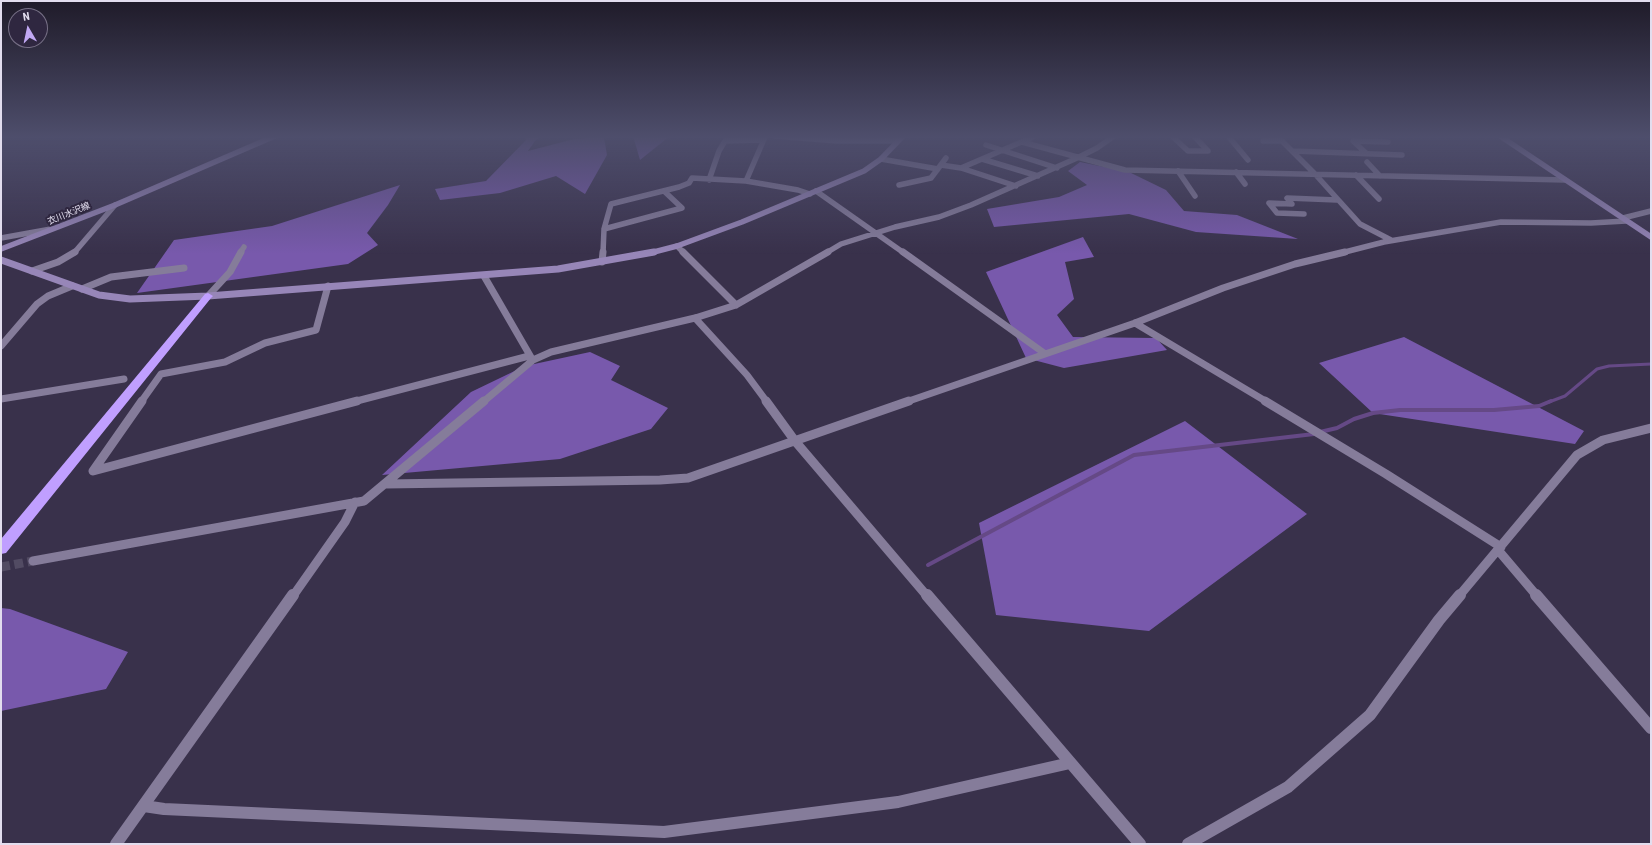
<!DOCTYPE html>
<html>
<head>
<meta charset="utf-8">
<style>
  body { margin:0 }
  #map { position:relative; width:1652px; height:845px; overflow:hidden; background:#39314b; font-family:"Roboto Condensed",sans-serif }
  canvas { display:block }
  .frame { position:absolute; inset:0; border:2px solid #e2ddee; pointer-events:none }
  .north { position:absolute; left:8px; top:8px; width:40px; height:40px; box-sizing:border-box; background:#2f2740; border:1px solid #777086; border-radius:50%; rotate:351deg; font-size:11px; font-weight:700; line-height:16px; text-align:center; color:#e2ddee }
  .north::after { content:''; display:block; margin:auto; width:14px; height:18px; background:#c1a8f3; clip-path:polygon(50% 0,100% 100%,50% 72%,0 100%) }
</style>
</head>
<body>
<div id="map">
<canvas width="1652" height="845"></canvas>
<div class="frame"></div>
<div class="north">N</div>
</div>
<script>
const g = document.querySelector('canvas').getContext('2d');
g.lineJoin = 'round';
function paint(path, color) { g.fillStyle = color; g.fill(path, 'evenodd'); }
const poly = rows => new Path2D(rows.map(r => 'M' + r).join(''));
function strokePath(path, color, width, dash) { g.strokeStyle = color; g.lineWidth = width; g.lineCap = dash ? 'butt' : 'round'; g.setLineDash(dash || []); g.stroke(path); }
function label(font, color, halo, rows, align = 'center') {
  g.font = font + ' "Roboto Condensed","Noto Sans JP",sans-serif'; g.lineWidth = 4; g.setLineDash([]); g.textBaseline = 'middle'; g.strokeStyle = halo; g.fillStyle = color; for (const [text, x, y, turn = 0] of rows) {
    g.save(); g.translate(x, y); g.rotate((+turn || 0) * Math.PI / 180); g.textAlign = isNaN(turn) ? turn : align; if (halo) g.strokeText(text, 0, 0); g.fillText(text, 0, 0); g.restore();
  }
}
paint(poly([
  [525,136,541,136,535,141,528,151,574,139,604,137,607,155,585,194,556,176,500,193,440,200,435,189,486,181,526,140],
  [633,136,670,136,640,160],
  [1080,162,1129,172,1166,190,1184,211,1237,215,1298,239,1196,232,1129,214,994,227,987,209,1059,197,1087,185,1068,171],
  [400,185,388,205,367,233,378,245,348,264,137,293,174,240,272,226],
  [1083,237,1094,257,1065,262,1074,299,1057,315,1073,337,1156,338,1167,350,1064,368,1026,358,986,272],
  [1404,337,1584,431,1575,444,1373,413,1319,363],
  [590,352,620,366,611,380,668,408,651,429,560,459,382,475,471,392,525,366],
  [1185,421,1307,514,1149,631,996,615,979,523],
  [1,608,10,609,128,652,106,689,1,711]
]), '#7859ac');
strokePath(poly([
  [1549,402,1565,396,1597,369,1609,366,1651,364]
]), '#654986', 3);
strokePath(poly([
  [1320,432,1337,428,1354,419,1373,413,1400,410,1494,410,1539,406,1551,401],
  [928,565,1134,455,1314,434]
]), '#654986', 4);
strokePath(poly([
  [1,567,33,561]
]), '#524b63', 9, [9, 4.5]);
strokePath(poly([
  [774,136,837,141,897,141],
  [1172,136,1188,151,1208,151,1194,136],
  [1228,136,1248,160],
  [1277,136,1315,174,1360,224,1391,240],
  [1263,141,1283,141],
  [1022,142,1125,170,1565,180],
  [986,145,1057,168],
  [1293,151,1402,155],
  [1366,153,1353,141,1388,142],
  [881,159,938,169],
  [982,159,1038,176],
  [1367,162,1380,176],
  [941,165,961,168,1033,137],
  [961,168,1016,186],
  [1178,171,1195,196],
  [1236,172,1245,184],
  [1356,175,1379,199],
  [709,180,719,151,725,141,763,140],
  [746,181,765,137],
  [899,185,931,178,946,158],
  [816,191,904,253],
  [1304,214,1277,213,1269,203,1292,204,1287,198,1337,200],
  [1623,218,1651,211],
  [604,229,682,208,664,191],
  [1,238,51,229],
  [677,246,684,253],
  [74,253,115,205],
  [240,253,244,247],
  [603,253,604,229,611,204,679,187,689,183,692,178,746,181,798,190,810,194],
  [826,253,841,244,895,227,939,217,971,205,1077,158,1097,148,1114,136],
  [1341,253,1384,242,1501,222,1591,223,1626,221]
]), '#857c9a', 5.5);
strokePath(poly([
  [683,252,736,305],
  [903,252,1044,353],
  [602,262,603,252],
  [32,271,58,262,75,252],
  [484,276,532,359],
  [82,289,111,277,184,268],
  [208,296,230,272,241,252],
  [695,318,747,375,767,402],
  [1135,323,1267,402],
  [1,346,37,304,48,296,72,286],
  [1,399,124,379],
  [141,402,161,374,225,362,265,343,316,330,328,286],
  [353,402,529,356],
  [483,402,533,360,551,352,695,318,736,305,828,252],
  [906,402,1135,323,1223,288,1295,264,1345,252]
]), '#857c9a', 7);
strokePath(poly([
  [142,401,93,471,357,401],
  [766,401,795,441,927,596],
  [1265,401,1386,474,1501,547],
  [386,484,660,480,688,478,909,401],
  [1498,550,1537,596],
  [33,561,364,501,484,401],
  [293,596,345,522,355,502],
  [1459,596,1577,455,1603,440,1651,428]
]), '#857c9a', 9);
strokePath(poly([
  [927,595,1140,844],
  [1536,595,1651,728],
  [144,806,164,809,664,832,898,802,1070,763],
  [116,844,293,595],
  [1188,844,1288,787,1370,715,1439,620,1460,595]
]), '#857c9a', 12);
strokePath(poly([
  [1500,136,1651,237],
  [1,249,115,205,275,136],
  [650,253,677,246,742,222,864,171,881,159,903,136]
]), '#9786b8', 5.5);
strokePath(poly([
  [1,260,99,295,130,299,208,296,558,269,654,252]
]), '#9786b8', 7);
paint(poly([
  [208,293,213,296,211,298,6,553,1,554,1,539,205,294,208,293]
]), '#c09fff');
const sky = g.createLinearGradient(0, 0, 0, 254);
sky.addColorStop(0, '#1f1b29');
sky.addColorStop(0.54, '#4e4e6c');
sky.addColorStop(1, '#4e4e6c00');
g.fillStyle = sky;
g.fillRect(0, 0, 1652, 254);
label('9px', '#e2ddee', '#2f2740', [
  ["衣川水沢線",69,214,-22]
]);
</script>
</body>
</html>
